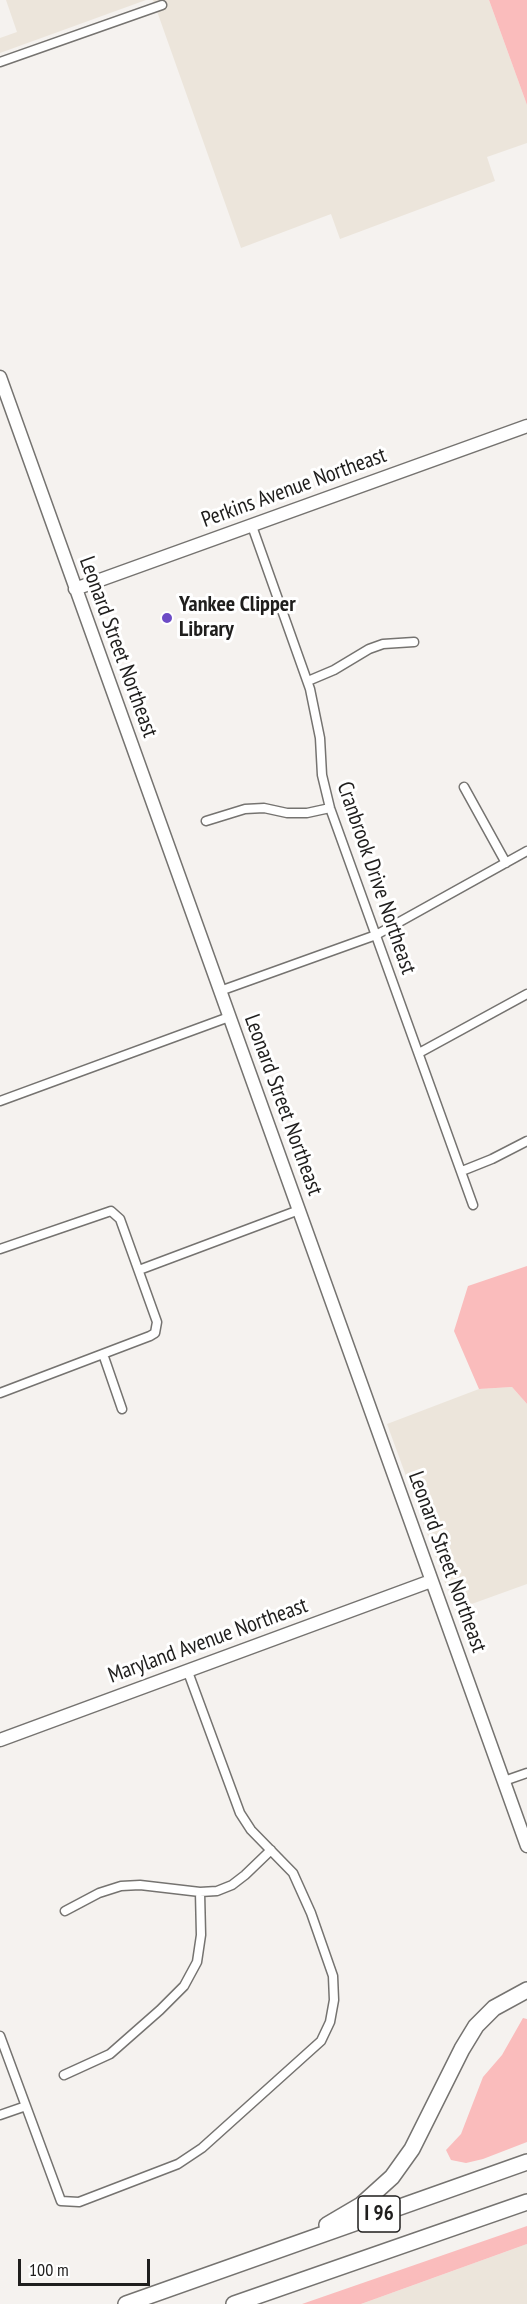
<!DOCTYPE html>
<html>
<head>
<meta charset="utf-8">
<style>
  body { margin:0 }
  #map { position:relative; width:527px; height:2304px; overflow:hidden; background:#f5f2ef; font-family:"PT Sans Narrow",sans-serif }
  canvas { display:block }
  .scale { position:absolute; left:18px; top:2259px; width:132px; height:27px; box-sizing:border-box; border:3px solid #1f1e1d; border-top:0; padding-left:8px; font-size:18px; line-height:21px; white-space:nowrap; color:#1f1e1d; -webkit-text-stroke:4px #fff; paint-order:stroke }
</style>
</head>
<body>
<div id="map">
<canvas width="527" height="2304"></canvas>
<div class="scale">100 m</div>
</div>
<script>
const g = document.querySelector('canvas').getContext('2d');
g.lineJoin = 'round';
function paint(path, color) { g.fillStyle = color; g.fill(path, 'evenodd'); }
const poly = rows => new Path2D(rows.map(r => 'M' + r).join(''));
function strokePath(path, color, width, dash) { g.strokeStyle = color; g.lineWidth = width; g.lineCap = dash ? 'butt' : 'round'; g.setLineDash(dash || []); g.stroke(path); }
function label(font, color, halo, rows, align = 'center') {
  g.font = font + ' "PT Sans Narrow",sans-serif'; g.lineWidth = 6; g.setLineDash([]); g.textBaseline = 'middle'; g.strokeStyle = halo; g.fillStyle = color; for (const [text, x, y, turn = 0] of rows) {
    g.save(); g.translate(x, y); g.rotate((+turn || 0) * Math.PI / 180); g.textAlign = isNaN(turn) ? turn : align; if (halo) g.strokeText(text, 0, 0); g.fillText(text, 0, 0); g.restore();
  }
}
paint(poly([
  [6,0,146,0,0,53,0,38,17,32],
  [153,0,489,0,527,105,527,143,487,157,495,181,340,239,331,214,241,248],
  [512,1387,527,1404,527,1584,455,1610,387,1424,479,1389],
  [527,2244,527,2304,361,2304]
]), '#ece5db');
paint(poly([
  [489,0,527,0,527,105],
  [527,1266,527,1404,512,1387,479,1389,454,1331,468,1286],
  [523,2018,527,2019,527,2142,483,2159,466,2163,451,2160,446,2150,461,2134,483,2077,502,2055],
  [527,2226,527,2244,361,2304,302,2304]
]), '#fabcbc');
const street = poly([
  [0,62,162,5],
  [252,526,310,689,320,738,322,775,330,808,473,1205],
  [308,681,334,670,369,649,383,644,414,642],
  [464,787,506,863],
  [206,821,245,809,264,808,287,813,307,813,330,808],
  [220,991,376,935,527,851],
  [419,1053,527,994],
  [0,1101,229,1017],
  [462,1171,492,1159,527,1141],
  [0,1249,111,1211,120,1219,157,1322,155,1333,150,1336,0,1393],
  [139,1270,299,1210],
  [103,1354,122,1409],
  [504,1781,527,1773],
  [65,1911,99,1893,121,1886,140,1885,200,1892,217,1891,232,1885,245,1875,271,1850],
  [0,2036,61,2201,79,2202,178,2164,202,2148,321,2041,330,2022,334,2000,333,1976,311,1913,293,1873,251,1830,240,1813,188,1672],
  [64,2075,110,2054,160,2010,184,1986,197,1962,201,1935,200,1892],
  [0,2115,26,2106]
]);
const secondary = poly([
  [0,377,527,1846],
  [75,589,527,426],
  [0,1740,431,1581]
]);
const highway = poly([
  [327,2225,361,2205,392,2177,412,2149,462,2049,476,2026,494,2008,527,1990],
  [126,2304,527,2162],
  [234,2304,527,2202]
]);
strokePath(street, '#757370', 11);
strokePath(secondary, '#757370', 15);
strokePath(highway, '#757370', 18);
strokePath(street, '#fff', 8);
strokePath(secondary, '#fff', 12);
strokePath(highway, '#fff', 15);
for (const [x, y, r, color] of [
  [167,618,6,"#6d4cc6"]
]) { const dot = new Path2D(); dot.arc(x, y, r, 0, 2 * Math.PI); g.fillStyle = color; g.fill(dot); strokePath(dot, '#fff', 2); }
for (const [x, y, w] of [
  [379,2214,42]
]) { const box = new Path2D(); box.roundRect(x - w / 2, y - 18, w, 36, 4.5); g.fillStyle = '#fff'; g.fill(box); strokePath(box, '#1f1e1d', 1.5); }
label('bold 21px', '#1f1e1d', null, [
  ["I 96",379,2214]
]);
label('22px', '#1f1e1d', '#fff', [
  ["Perkins Avenue Northeast",294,488,-20],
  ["Leonard Street Northeast",118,647,70],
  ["Cranbrook Drive Northeast",376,878,71],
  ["Leonard Street Northeast",283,1105,70],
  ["Leonard Street Northeast",447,1562,70],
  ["Maryland Avenue Northeast",208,1641,-20]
]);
label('bold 22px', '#1f1e1d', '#fff', [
  ["Yankee Clipper",179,605],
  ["Library",179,630]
], 'left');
</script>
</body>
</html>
